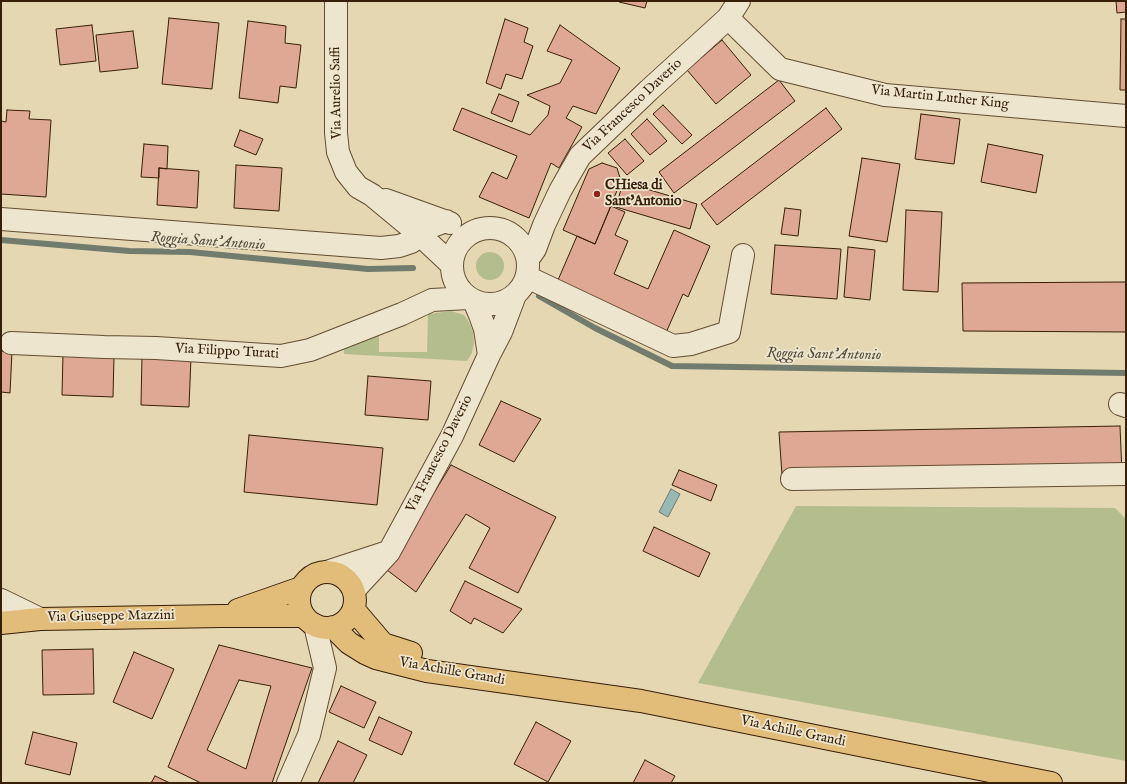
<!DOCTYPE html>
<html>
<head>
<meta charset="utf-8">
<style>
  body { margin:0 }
  #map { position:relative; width:1127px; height:784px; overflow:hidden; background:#e4d7b2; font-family:"IM FELL English",serif }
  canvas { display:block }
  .frame { position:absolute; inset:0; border:2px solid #381f07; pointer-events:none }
</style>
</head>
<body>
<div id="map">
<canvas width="1127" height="784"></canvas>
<div class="frame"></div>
</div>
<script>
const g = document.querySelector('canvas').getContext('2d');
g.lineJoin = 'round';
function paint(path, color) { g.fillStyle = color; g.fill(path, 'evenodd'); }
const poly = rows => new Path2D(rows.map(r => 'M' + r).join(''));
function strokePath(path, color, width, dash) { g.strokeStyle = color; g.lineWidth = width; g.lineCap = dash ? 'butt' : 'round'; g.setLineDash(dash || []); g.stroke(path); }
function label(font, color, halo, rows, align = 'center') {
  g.font = font + ' "IM FELL English",serif'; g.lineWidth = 3.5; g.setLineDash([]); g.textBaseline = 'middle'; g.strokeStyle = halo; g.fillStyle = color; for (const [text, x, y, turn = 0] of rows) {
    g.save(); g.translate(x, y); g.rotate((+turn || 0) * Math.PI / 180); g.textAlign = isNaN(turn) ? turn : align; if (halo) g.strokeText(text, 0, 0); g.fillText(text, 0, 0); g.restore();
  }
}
paint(poly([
  '476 266a14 14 0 1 1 28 0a14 14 0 1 1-28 0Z',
  [451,311,464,315,469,322,473,332,474,343,472,353,467,361,344,354,344,342,379,333,379,352,427,352,428,314],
  [796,506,1115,508,1126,519,1126,761,698,683]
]), '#b4be8d');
const water = poly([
  [671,489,680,494,668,517,659,512,671,489]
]);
paint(water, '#97b8b3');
strokePath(water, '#717b6e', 1);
strokePath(poly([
  [1,240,129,251,190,252,368,269,413,268],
  [539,296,595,328,672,366,1126,373]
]), '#717b6e', 6);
const building = poly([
  [619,1,647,1,645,8,619,2,619,1],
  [1116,1,1126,1,1126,12,1117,13,1116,1],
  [169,18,219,23,212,89,162,84,169,18],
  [505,19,528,28,524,42,533,46,522,79,506,74,501,89,486,83,505,19],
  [1121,19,1126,19,1126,90,1120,90,1121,19],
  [248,21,286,26,285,43,301,45,296,88,280,86,278,103,239,98,248,21],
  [92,25,96,61,60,65,56,29,92,25],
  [560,25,620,68,596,114,573,106,566,118,582,127,559,168,551,163,529,218,479,197,492,172,507,179,517,156,453,130,462,108,530,135,548,115,550,106,527,95,560,83,572,60,547,51,560,25],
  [133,31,138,68,100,72,96,35,133,31],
  [722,40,751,75,716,104,687,70,722,40],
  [779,80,795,101,674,193,659,172,779,80],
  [499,94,519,102,512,122,491,113,499,94],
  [663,105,692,135,682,144,653,114,663,105],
  [826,108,842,129,717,225,701,204,826,108],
  [7,110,30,111,29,119,51,120,46,197,1,194,1,121,6,122,7,110],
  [921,114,960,119,954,164,915,159,921,114],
  [647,119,667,141,650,155,631,134,647,119],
  [240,130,263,139,256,155,234,146,240,130],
  [625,139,644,161,627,175,608,153,625,139],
  [144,144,168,146,167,169,159,168,159,178,141,177,144,144],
  [988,144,1043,155,1036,193,981,182,988,144],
  [862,158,900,164,887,242,849,236,862,158],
  [602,163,617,168,621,181,595,244,563,230,589,169,602,163],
  [236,165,282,168,279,211,234,208,236,165],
  [159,168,199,171,197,208,157,205,159,168],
  [623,182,697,204,690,229,616,207,623,182],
  [611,206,625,212,615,235,628,241,614,274,648,289,674,230,710,246,688,297,683,294,665,335,555,287,577,236,595,244,611,206],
  [785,208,801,210,798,236,781,234,785,208],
  [906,210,942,212,938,292,903,290,906,210],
  [775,245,841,249,837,299,771,294,775,245],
  [848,247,875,250,870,300,844,297,848,247],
  [1126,282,1126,332,963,331,962,283,1126,282],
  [1,351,12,352,10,393,1,392,1,351],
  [63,354,114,356,113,397,62,395,63,354],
  [142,355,191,357,189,407,141,405,142,355],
  [368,376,431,381,428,420,365,415,368,376],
  [501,401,541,419,514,462,479,445,501,401],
  [1120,426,1122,473,782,475,779,432,1120,426],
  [249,435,383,448,377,505,244,492,249,435],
  [451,465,556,517,518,593,469,568,490,528,466,514,416,592,387,570,451,465],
  [679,470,717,485,711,501,672,485,679,470],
  [654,527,710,553,699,577,643,551,654,527],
  [465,581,522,609,503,633,474,618,471,624,450,611,465,581],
  [219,645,312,668,272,783,201,783,168,767,219,645],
  [239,680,271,686,246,769,207,750,239,680],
  [93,649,94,694,43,695,42,650,93,649],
  [134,652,174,669,152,719,113,702,134,652],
  [341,686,376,702,364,728,329,712,341,686],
  [379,717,412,732,402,755,369,740,379,717],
  [536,722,571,741,548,782,514,764,536,722],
  [33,732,77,743,70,775,25,764,33,732],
  [338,741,367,755,353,783,318,783,338,741],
  [645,760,675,776,671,783,633,783,645,760],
  [155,776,170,783,151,783,155,776]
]);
paint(building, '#dea894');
strokePath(building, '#381f07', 1);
const minor = poly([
  [336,1,336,133,338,152,346,172,358,187,372,195,419,234,452,265],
  [728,18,780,69,885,95,1126,116],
  [386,200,450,223],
  [1,219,381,248,399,246,411,242,430,227,446,221],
  '452 266a38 38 0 1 1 76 0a38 38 0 1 1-76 0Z',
  [528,259,535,249,544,225,560,191,580,156,649,90,728,18,739,1],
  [527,277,673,346,691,344,729,332,743,255],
  [474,301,480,315,485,329,489,355],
  [11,343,104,347,156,348,281,356,310,350,402,314,432,300,468,298],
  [1120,404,1126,406],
  [792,479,1126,474],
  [327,572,388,552],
  [354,590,389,552,452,436,489,355,501,332,515,295],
  [1,600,40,619],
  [288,783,309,735,325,668,315,625]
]);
const major = poly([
  '299 600a28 28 0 1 1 56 0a28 28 0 1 1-56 0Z',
  [238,610,301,588],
  [354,610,383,644,411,653],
  [1,623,40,619,222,616,304,616],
  [333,627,349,643,365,653,376,658,427,671,641,701,909,755,1051,783]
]);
strokePath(minor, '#634d32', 24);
strokePath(major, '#381f07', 24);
strokePath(minor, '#ede5cd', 22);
strokePath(major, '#e2bc79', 22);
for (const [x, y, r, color] of [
  [597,194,4,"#8f2418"]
]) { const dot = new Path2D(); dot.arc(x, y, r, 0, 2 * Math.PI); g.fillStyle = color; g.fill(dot); strokePath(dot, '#ede5cd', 1.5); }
label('14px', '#381f07', '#ede5cd', [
  ["Via Aurelio Saffi",337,93,-91],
  ["Via Martin Luther King",940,98,6],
  ["Via Francesco Daverio",633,106,-43],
  ["Via Filippo Turati",227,352,3],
  ["Via Francesco Daverio",440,454,-63],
  ["Via Giuseppe Mazzini",111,617,-1],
  ["Via Achille Grandi",452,672,10],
  ["Via Achille Grandi",793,732,12]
]);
label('bold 14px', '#381f07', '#ede5cd', [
  ["CHiesa di",605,186],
  ["Sant'Antonio",605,202]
], 'left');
label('italic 15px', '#544d3b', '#ede5cd', [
  ["Roggia Sant'Antonio",208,242,4],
  ["Roggia Sant'Antonio",824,355,1]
]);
</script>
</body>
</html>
